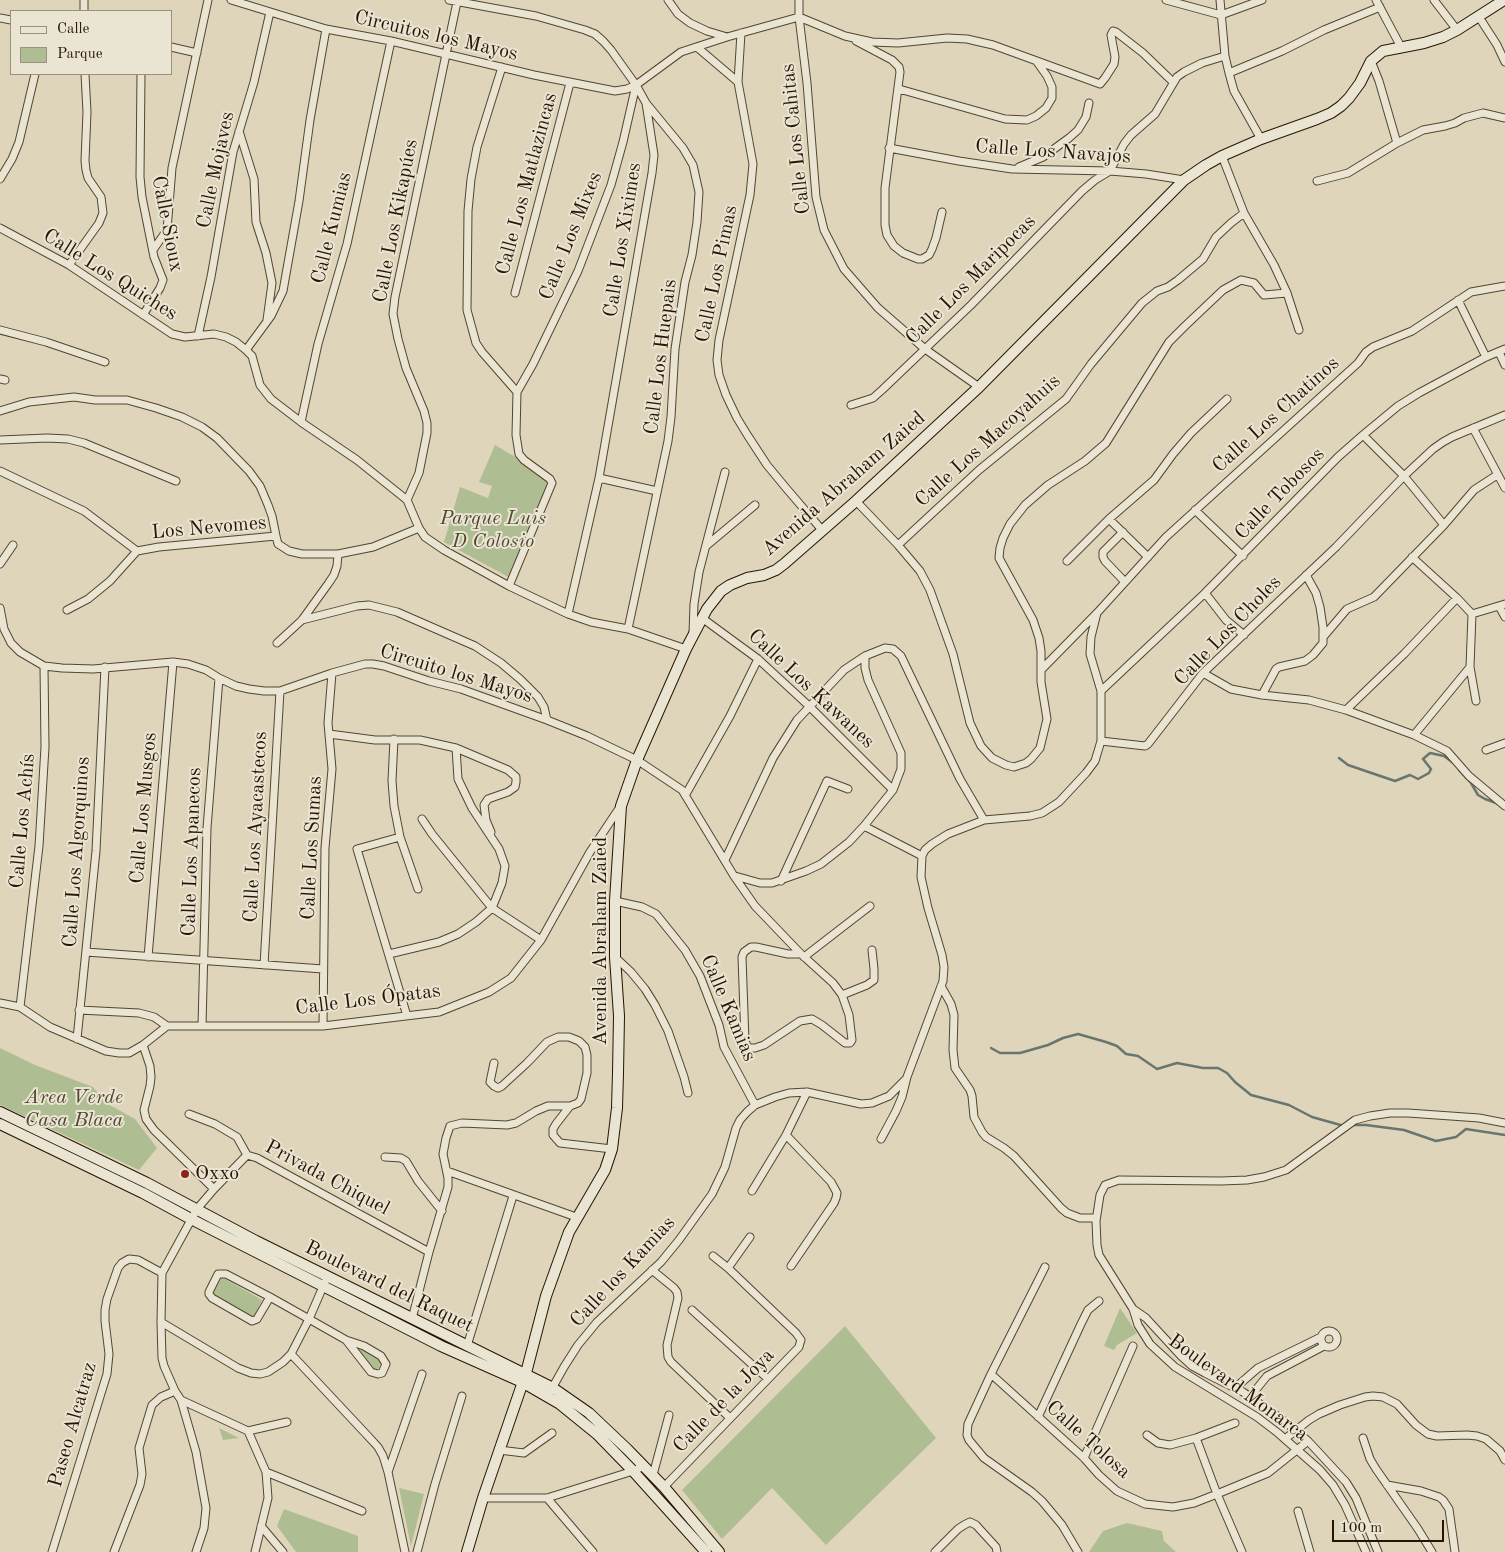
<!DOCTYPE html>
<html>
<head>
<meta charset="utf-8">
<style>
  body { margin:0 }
  #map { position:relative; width:1505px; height:1552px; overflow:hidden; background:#ded5bb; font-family:"Old Standard TT",serif }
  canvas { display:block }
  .legend { position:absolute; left:10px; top:10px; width:162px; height:65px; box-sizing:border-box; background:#eae4d3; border:1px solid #9c917f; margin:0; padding:6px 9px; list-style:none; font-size:15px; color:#281402 }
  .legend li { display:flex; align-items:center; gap:10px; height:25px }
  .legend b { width:25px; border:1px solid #9c917f }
  .scale { position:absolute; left:1332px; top:1520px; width:112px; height:22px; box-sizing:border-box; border:2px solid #281402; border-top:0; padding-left:6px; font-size:15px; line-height:18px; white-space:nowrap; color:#281402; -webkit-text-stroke:4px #eae4d3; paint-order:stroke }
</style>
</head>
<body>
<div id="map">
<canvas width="1505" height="1552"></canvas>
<ul class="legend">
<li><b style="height:6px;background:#eae4d3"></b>Calle</li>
<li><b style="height:14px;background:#afbe92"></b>Parque</li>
</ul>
<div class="scale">100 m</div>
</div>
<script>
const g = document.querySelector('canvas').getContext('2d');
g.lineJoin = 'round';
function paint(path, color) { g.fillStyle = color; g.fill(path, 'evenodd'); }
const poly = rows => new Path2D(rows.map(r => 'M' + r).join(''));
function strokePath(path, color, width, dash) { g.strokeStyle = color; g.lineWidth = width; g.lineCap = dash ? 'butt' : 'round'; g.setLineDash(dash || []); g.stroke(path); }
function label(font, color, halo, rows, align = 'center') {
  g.font = font + ' "Old Standard TT",serif'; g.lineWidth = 4; g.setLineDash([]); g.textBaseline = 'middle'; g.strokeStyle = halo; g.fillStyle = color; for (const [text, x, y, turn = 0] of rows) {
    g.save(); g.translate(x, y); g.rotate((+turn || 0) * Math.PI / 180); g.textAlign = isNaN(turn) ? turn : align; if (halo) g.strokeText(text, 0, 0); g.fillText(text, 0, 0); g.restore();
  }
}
paint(poly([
  [495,445,524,462,549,483,510,578,444,542,460,487,488,498,492,486,479,482],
  [0,1048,35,1065,93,1087,106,1103,135,1119,157,1148,139,1170,0,1105],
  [222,1277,262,1300,255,1315,246,1317,212,1293],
  [1120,1308,1137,1333,1117,1345,1114,1350,1104,1346],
  [845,1326,936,1438,826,1545,772,1488,722,1539,682,1490],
  [356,1344,382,1361,379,1368,374,1370,353,1347],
  [219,1428,239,1438,223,1440],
  [399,1488,424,1494,411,1546],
  [284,1509,358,1536,358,1552,296,1552,277,1526],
  [1127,1523,1162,1531,1164,1541,1176,1552,1089,1552,1103,1531]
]), '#afbe92');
strokePath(poly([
  [1339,758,1348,765,1395,781,1410,775,1418,779,1429,773,1431,769,1423,759,1430,753,1444,756,1456,765],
  [1459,770,1471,783,1478,795,1485,799,1499,804],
  [991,1048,1000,1053,1020,1053,1048,1045,1063,1038,1078,1034,1106,1042,1117,1046,1126,1054,1138,1056,1157,1069,1177,1063,1203,1068,1218,1068,1227,1073,1235,1082,1251,1095,1289,1105,1312,1117,1344,1126],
  [1352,1125,1366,1125,1404,1130,1436,1141,1456,1137,1466,1129,1505,1135]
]), '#69766f', 2.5);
const street = poly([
  [231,0,326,29,391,41,534,75,615,91,627,89,636,85,681,52,727,37,799,17,845,36,872,42,898,43,947,38,967,39,993,45,1100,84,1105,78,1114,64,1115,57,1111,35,1113,31,1116,32,1143,53,1173,82],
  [449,0,536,16,585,30,595,34,603,41,611,50,636,85,646,103,654,155,652,173,599,478,568,614],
  [668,0,678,14,690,23,707,31,727,37],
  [799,0,799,17,807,83,816,197,824,230,844,269,878,308,925,349,979,387],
  [1166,0,1221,15,1262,0],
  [1220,0,1225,56,1229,73,1234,91,1261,139],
  [1376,0,1401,47],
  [1434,0,1457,30],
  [84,11,84,0],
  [1479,17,1497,45,1505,62],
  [0,18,11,20],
  [856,41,892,60,899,67,900,72,885,188,885,225,887,235,894,246,903,253,918,259,922,259,929,255,932,249,936,238,942,212],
  [171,47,197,53],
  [698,48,738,82,753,164,750,195,719,340,717,360,719,375,726,395,737,418,748,436,767,465,786,488,822,530],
  [1371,61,1379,81,1397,143],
  [502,67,477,147,471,179,468,211,467,310,476,343,482,352,517,392],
  [1229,73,1282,51,1324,30,1380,7],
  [141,74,140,177,142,197,154,257,163,280,160,288,143,315],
  [738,82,741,33],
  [899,89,1005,119,1027,120,1036,116,1046,108,1052,98,1052,87,1047,76,1037,62],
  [239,131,254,179,256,222,266,253,272,283,267,320],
  [889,148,959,161,1012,169,1110,171,1146,174,1184,180],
  [1222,156,1244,213,1274,265,1287,293,1299,330],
  [1019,167,1043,157,1069,138,1078,130,1086,117,1089,103],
  [0,179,12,159,19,142,35,74],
  [1317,181,1348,173,1397,143,1423,130,1445,126,1455,123,1464,118,1483,113,1505,118],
  [0,228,69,265,172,334,185,337,214,334,226,337,236,342,246,350,252,356,260,385,271,399,301,422,357,460,407,500,419,528,425,537,444,550,509,586,568,614,591,622,628,629,686,649],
  [153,250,167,230,172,168,208,0],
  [69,265,99,223,103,213,101,197,88,178,86,170,85,161,87,112,85,74],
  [515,293,570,83],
  [1458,300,1486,357],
  [0,330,46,342,105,362],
  [198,336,211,277,233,152,254,82,270,12],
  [246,350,271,316,283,291,299,201,310,120,326,29],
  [1499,352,1505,365],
  [0,379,5,380],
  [851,405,873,398,882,390,971,305,1082,191,1095,180,1110,171,1124,144,1131,135,1155,114,1177,77,1184,72,1202,63,1225,56],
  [0,411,29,402,74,397,95,400,127,400,156,408,182,417,202,427,217,438,249,471,260,486,268,505,272,516,276,536],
  [301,422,318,344,347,244,391,41],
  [1473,428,1505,488],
  [1363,435,1404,476,1444,525],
  [0,440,47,438,68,439,84,443,176,481],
  [0,471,84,511,137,551],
  [599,478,657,491],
  [407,500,419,473,427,433,427,423,424,411,406,368,398,339,393,314,395,297,457,2],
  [856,501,898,545,920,571,930,590,953,654,970,723,981,746,992,758,1006,765,1014,767,1026,763,1031,759,1040,748,1047,719,1041,682,1041,651,1039,638,1033,620,999,558,1000,548,1003,538,1010,524,1025,505,1048,485,1085,461,1106,443,1169,342,1185,326,1223,290,1241,280,1254,283,1264,295,1287,293],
  [1195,510,1243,556],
  [1109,519,1148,557],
  [1123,532,1103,552,1103,557,1105,561,1125,582],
  [898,545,979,470,1066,399,1091,364,1142,303,1157,291,1168,287,1178,280,1203,259,1216,237,1231,223,1244,213],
  [706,546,755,505],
  [137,551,159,547,276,536,278,544,289,551,302,554,338,554,373,547,419,528],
  [1412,557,1457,598,1472,614],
  [1067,561,1109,519,1154,480,1173,454,1191,433,1227,399],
  [0,564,13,545],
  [509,586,552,483,550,479,524,460,519,454,516,435,517,392,533,364,578,271,611,185,623,142,636,85],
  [1205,593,1226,620,1244,635],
  [1499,606,1505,617],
  [0,608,4,629,11,643,20,652,44,666,62,668,93,669,173,662,188,664,206,670,219,678,236,686,249,689,264,691,280,691,332,673,365,664,373,664,384,666,429,681,461,689,547,720,587,736,637,760,682,790,734,876,755,906,801,954,833,983,842,995,849,1015,852,1040,850,1043,845,1043,822,1025,812,1019,800,1021,764,1045,755,1048,748,1048,745,1041,742,957,744,952,751,947,756,947,788,954,801,954],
  [67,610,88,599,110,581,137,551],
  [1472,614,1470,667,1476,701],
  [1472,614,1505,604],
  [702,618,758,659,809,706,893,790],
  [302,620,357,606,369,605,397,612,475,646,501,663,520,679,538,697,544,707,547,720],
  [628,629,668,441,671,417,675,349,685,282,692,255,697,222,699,192,693,165,683,148,646,103],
  [693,633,694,604,699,572,725,472],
  [1324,636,1347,609,1374,597,1444,525,1474,490,1497,475],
  [277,643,302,620,328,584,334,575,337,566,338,554],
  [1042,669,1097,613,1166,537,1358,363,1366,352,1373,347,1412,331,1471,292,1505,286],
  [1203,673,1231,689,1262,695,1309,700,1346,710,1414,735,1447,751,1469,776,1505,806],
  [1101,691,1205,593,1338,457,1363,435,1398,406,1419,393,1486,357,1505,349],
  [1262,695,1276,669,1279,667,1305,661,1313,655,1323,643,1323,627,1320,607,1316,593,1306,575],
  [1346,710,1404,654,1457,598],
  [329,734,375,740,420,740,456,748,508,770,516,777,516,782,515,787,508,792,488,799,484,805,486,820,491,832],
  [1414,735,1470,667],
  [394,739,392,781,394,806,400,837,418,889],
  [1101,741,1145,746,1148,744,1203,673,1336,547,1404,476,1433,449,1443,442,1452,437,1505,415],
  [1486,750,1505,743],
  [686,794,730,716,758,659],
  [422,819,432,834,492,908,541,940],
  [864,826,922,856],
  [400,837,357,849,407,1016],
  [725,860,773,758,797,720,844,670,865,656,885,648,893,649,901,656,960,779,984,820],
  [735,876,760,883,772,883,806,871,821,864,849,842,864,826,893,790,901,769,901,753,868,680,865,668,865,656],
  [781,881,827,781,848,789],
  [615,901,642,907,656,914,685,950,700,976,719,1025,724,1047,755,1105],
  [86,952,323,969],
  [389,954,439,942,458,934,476,922,492,908,502,883,505,866,499,849,472,808,458,779,456,748],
  [148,957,173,662],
  [615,957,631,972,645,989,655,1005,668,1031,684,1077,688,1093],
  [804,957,870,906],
  [264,965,280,691],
  [941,986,951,1004,954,1015,953,1050,955,1068,970,1090,972,1096,974,1117,982,1132,986,1137,1004,1148,1014,1156,1061,1208,1067,1213,1080,1218,1096,1218],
  [842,995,867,985,874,980,874,969,872,950],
  [0,1003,20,1007,50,1027,106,1051,119,1053,129,1053,143,1045,167,1026],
  [20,1007,39,846,45,747,44,666],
  [79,1010,139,1013,154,1017,167,1026,323,1026,439,1012,489,992,511,978,541,940,590,852,620,807],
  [202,1026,207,828,219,678],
  [323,1026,325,848,332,769,328,723,332,673],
  [77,1039,96,851,105,667],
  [143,1045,150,1066,151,1077,150,1086,144,1110,146,1119,154,1130,214,1189],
  [494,1063,490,1082,494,1086,498,1088,502,1086,527,1063,547,1042,558,1037,569,1037,579,1041,585,1047,587,1055,587,1073,581,1099,578,1103,570,1106,556,1124,553,1129,553,1135,560,1143,612,1149],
  [189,1114,215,1124,237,1137,247,1155,257,1158,429,1252],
  [786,1135,831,1182,837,1193,836,1198,834,1203,791,1266],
  [881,1139,896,1111,902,1097,907,1077,943,981,944,967,942,955,928,908,921,877,922,856,925,850,932,844,948,834,984,820,1030,816,1042,813,1059,802,1086,773,1095,761,1101,741,1101,691,1090,654,1091,637,1097,613],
  [247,1155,214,1189,197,1209,162,1273,161,1322,162,1358,164,1366,175,1391,181,1400,248,1431,287,1422],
  [385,1157,401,1158,406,1161,418,1181,442,1211],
  [447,1171,576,1217],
  [752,1191,786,1135,807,1092],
  [713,1256,728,1268],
  [1045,1267,991,1374,968,1424,967,1435,969,1440,984,1458,1032,1492,1042,1501,1062,1525,1078,1552],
  [652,1270,674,1288,677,1292,678,1298,667,1345,668,1357,671,1362,730,1418],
  [270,1297,257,1319,252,1321,212,1298,209,1294,209,1292,218,1274,226,1274,270,1297,309,1319,346,1340,371,1372,378,1374,382,1373,386,1364,381,1356,364,1346,346,1340],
  [1133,1309,1146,1318,1181,1356,1192,1366,1205,1373,1243,1392,1283,1420,1308,1441,1346,1482,1356,1498,1378,1552],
  [692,1310,768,1379],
  [412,1319,429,1252,448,1187,448,1178,443,1154,446,1138,450,1126,462,1123,507,1125,516,1123,536,1111,548,1106,570,1106],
  [161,1322,238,1368,251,1373,260,1374,268,1372,283,1362,291,1354,309,1319,325,1282],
  '1321 1339a8 8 0 1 1 16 0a8 8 0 1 1-16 0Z',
  [467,1346,513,1196],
  [291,1354,366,1434,378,1447,383,1456,388,1472,405,1552],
  [991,1374,1084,1458,1099,1475,1117,1491,1145,1504,1173,1507,1194,1503,1217,1494,1268,1473,1308,1441],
  [1235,1388,1258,1368,1321,1337],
  [550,1392,564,1367,578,1345,597,1322,661,1262,679,1240,712,1194,725,1167,736,1128,740,1120,747,1112,755,1105,775,1097,789,1093,807,1092,861,1104,872,1103,889,1096,905,1080],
  [1250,1397,1267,1376,1324,1346],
  [181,1400,196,1452,206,1508,204,1528,196,1552],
  [1038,1417,1081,1324,1088,1310,1099,1301],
  [248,1431,266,1472,268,1498,255,1552],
  [1147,1435,1158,1443,1170,1445,1196,1438,1235,1423],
  [1196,1438,1217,1494,1242,1552],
  [1363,1438,1370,1459,1376,1469,1418,1529,1432,1552],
  [1285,1439,1309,1420,1319,1414,1340,1405,1365,1397,1373,1396,1383,1397,1397,1404,1416,1425,1428,1434,1437,1436,1467,1435,1477,1436,1486,1439,1500,1451,1505,1460],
  [499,1450,524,1453,552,1433],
  [1084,1458,1133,1346],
  [266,1472,362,1511],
  [388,1472,422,1374],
  [653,1475,669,1415],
  [1387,1485,1421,1491,1439,1497,1443,1500,1449,1509,1455,1552],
  [664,1487,799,1347,800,1343,801,1340,796,1333,728,1268,750,1237],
  [483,1498,547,1498,633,1471,644,1466],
  [547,1498,593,1552],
  [1298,1511,1310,1552],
  [261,1526,283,1552],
  [52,1552,107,1374,109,1354,105,1321,105,1310,107,1299,118,1268,122,1263,129,1259,138,1260,162,1273],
  [114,1552,140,1485,142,1474,139,1448,152,1405,161,1397,175,1391],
  [417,1552,435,1484,462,1396],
  [935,1552,958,1529,964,1525,970,1522,976,1525,996,1547,997,1552],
  [1366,1552,1345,1505,1333,1485,1320,1470,1278,1433,1257,1417,1175,1367,1150,1344,1138,1325,1133,1309,1099,1255,1097,1245,1096,1221,1100,1195,1105,1185,1119,1180,1221,1181,1247,1180,1264,1177,1286,1170,1355,1120,1370,1116,1390,1113,1408,1113,1479,1118,1505,1123]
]);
const secondary = poly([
  [0,1112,147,1183,256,1241,553,1388,589,1413,627,1449,664,1487,719,1552],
  [0,1124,143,1193,191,1219,441,1346,522,1382,560,1404,597,1434,633,1471,706,1552],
  [467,1552,483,1498,526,1373,546,1296,569,1232,605,1170,612,1149,617,1108,618,1073,619,1016,615,957,615,901,621,806,637,760,686,649,707,609,721,591,730,585,747,578,764,575,776,570,784,564,856,501,979,387,1184,180,1206,165,1222,156,1261,139,1317,119,1331,113,1341,106,1349,98,1360,83,1371,61,1383,51,1424,43,1443,37,1457,30,1504,0]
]);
strokePath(street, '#564430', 9);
strokePath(secondary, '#281402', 12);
strokePath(street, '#eae4d3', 7);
strokePath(secondary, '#eae4d3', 10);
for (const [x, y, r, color] of [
  [185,1174,5,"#8f2418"]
]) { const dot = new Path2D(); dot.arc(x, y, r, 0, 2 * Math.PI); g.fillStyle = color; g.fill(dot); strokePath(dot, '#eae4d3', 2); }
label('20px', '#281402', '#eae4d3', [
  ["Circuitos los Mayos",436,36,13],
  ["Calle Los Cahitas",796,139,-96],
  ["Calle Los Navajos",1053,152,4],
  ["Calle Mojaves",216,170,-78],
  ["Calle Los Matlazincas",527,184,-75],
  ["Calle Los Kikapúes",396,221,-79],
  ["Calle Sioux",167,224,79],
  ["Calle Kumias",332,228,-76],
  ["Calle Los Mixes",571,236,-68],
  ["Calle Los Xiximes",623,240,-81],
  ["Calle Los Pimas",717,274,-78],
  ["Calle Los Quiches",110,275,32],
  ["Calle Los Maripocas",971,280,-45],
  ["Calle Los Huepais",661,357,-83],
  ["Calle Los Chatinos",1276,415,-42],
  ["Calle Los Macoyahuis",988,441,-42],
  ["Avenida Abraham Zaied",844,484,-41],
  ["Calle Tobosos",1280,494,-46],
  ["Los Nevomes",209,528,-5],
  ["Calle Los Choles",1228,631,-46],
  ["Circuito los Mayos",456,674,17],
  ["Calle Los Kawanes",811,689,43],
  ["Calle Los Musgos",144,808,-85],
  ["Calle Los Achís",23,821,-85],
  ["Calle Los Ayacastecos",256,827,-87],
  ["Calle Los Sumas",312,848,-87],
  ["Calle Los Algorquinos",77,852,-86],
  ["Calle Los Apanecos",192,852,-88],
  ["Avenida Abraham Zaied",601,941,-90],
  ["Calle Los Ópatas",368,1000,-7],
  ["Calle Kamias",728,1008,67],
  ["Privada Chiquel",327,1178,28],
  ["Calle los Kamias",623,1272,-47],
  ["Boulevard del Raquet",389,1287,26],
  ["Boulevard Monarca",1238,1388,36],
  ["Calle de la Joya",724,1401,-46],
  ["Paseo Alcatraz",73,1425,-74],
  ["Calle Tolosa",1088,1440,42]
]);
label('italic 20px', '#50472d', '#eae4d3', [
  ["Parque Luis",493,519],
  ["D Colosio",493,542],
  ["Area Verde",74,1098],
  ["Casa Blaca",74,1121]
]);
label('20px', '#281402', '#eae4d3', [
  ["Oxxo",195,1174]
], 'left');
</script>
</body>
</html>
